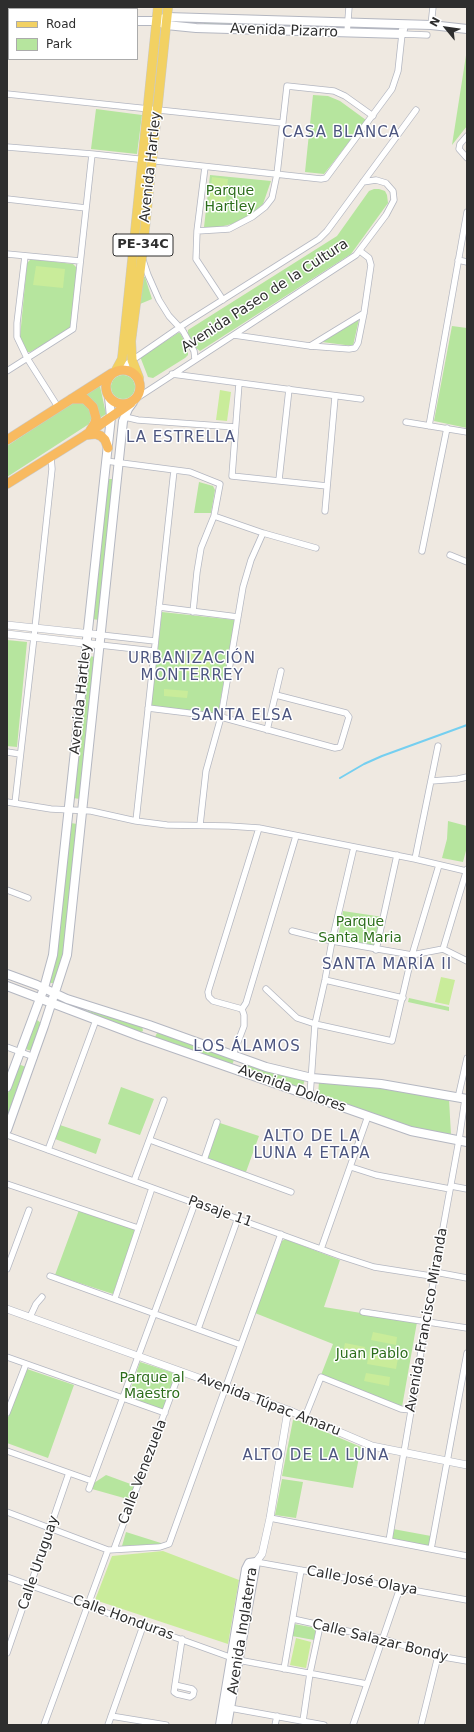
<!DOCTYPE html>
<html>
<head>
<meta charset="utf-8">
<style>
  body { margin:0 }
  #map { position:relative; width:474px; height:1732px; overflow:hidden; background:#efe9e1; font-family:"DejaVu Sans",sans-serif }
  canvas { display:block }
  .frame { position:absolute; inset:0; border:8px solid #2e2e2e; pointer-events:none }
  .legend { position:absolute; left:8px; top:8px; width:130px; height:52px; box-sizing:border-box; background:#fff; border:1px solid #ababab; margin:0; padding:5px 7px; list-style:none; font-size:12px; color:#2e2e2e }
  .legend li { display:flex; align-items:center; gap:8px; height:20px }
  .legend b { width:20px; border:1px solid #ababab }
  .north { position:absolute; left:426px; top:8px; width:40px; height:40px; -webkit-text-stroke:3px #fff; paint-order:stroke; rotate:299deg; font-size:11px; font-weight:700; line-height:16px; text-align:center; color:#2e2e2e }
  .north::after { content:''; display:block; margin:auto; width:14px; height:18px; background:#2e2e2e; clip-path:polygon(50% 0,100% 100%,50% 72%,0 100%) }
</style>
</head>
<body>
<div id="map">
<canvas width="474" height="1732"></canvas>
<div class="frame"></div>
<ul class="legend">
<li><b style="height:5px;background:#f2d163"></b>Road</li>
<li><b style="height:11px;background:#b6e59e"></b>Park</li>
</ul>
<div class="north">N</div>
</div>
<script>
const g = document.querySelector('canvas').getContext('2d');
g.lineJoin = 'round';
function paint(path, color) { g.fillStyle = color; g.fill(path, 'evenodd'); }
const poly = rows => new Path2D(rows.map(r => 'M' + r).join(''));
function strokePath(path, color, width, dash) { g.strokeStyle = color; g.lineWidth = width; g.lineCap = dash ? 'butt' : 'round'; g.setLineDash(dash || []); g.stroke(path); }
function label(font, color, halo, rows, align = 'center') {
  g.font = font + ' "DejaVu Sans",sans-serif'; g.lineWidth = 3; g.setLineDash([]); g.textBaseline = 'middle'; g.strokeStyle = halo; g.fillStyle = color; for (const [text, x, y, turn = 0] of rows) {
    g.save(); g.translate(x, y); g.rotate((+turn || 0) * Math.PI / 180); g.textAlign = isNaN(turn) ? turn : align; if (halo) g.strokeText(text, 0, 0); g.fillText(text, 0, 0); g.restore();
  }
}
paint(poly([
  [204,23,341,26,341,29,204,26],
  [467,49,467,126,452,145],
  [313,95,328,96,340,101,366,120,324,174,305,172],
  [96,109,142,115,137,154,91,149],
  [210,175,271,181,263,204,250,215,232,224,219,227,204,227],
  [374,189,379,189,385,191,387,195,388,203,351,254,200,351,196,348,188,334,188,330,337,236,369,191],
  [31,259,73,264,77,268,71,326,69,330,30,352,27,352,20,337,27,263],
  [142,277,145,277,152,299,140,304],
  [359,319,353,346,322,342],
  [452,326,467,328,467,428,434,421],
  [178,333,180,333,188,347,188,355,185,358,153,378,148,377,141,359,141,357],
  '111 387a12 12 0 1 1 24 0a12 12 0 1 1-24 0Z',
  [100,386,106,414,100,418,85,394],
  [78,402,85,404,90,409,92,417,89,424,7,477,7,446,70,404],
  [107,479,114,479,99,620,92,619],
  [199,482,213,486,215,490,211,513,194,513],
  [162,612,235,620,218,714,151,706],
  [7,640,27,642,17,747,7,746],
  [89,656,95,657,80,799,73,798],
  [448,821,467,826,467,847,463,862,442,858,447,839],
  [71,823,77,824,64,954,54,983,51,983,49,982],
  [343,911,383,917,375,950,337,943],
  [409,998,449,1007,449,1011,408,1002],
  [84,1010,115,1017,142,1026,143,1031,140,1033],
  [37,1020,41,1023,31,1050,28,1050,25,1048,35,1021],
  [158,1031,234,1060,232,1065,155,1037],
  [244,1063,305,1079,302,1089,242,1068],
  [18,1064,26,1067,7,1119,7,1096],
  [319,1082,386,1088,449,1099,451,1135,413,1129,318,1095],
  [121,1087,154,1099,140,1135,108,1124],
  [220,1123,259,1136,246,1172,207,1158],
  [60,1125,101,1139,96,1154,55,1139],
  [79,1210,135,1230,113,1294,55,1275],
  [285,1239,340,1260,324,1307,417,1322,402,1407,321,1375,333,1344,255,1313,282,1241],
  [140,1362,177,1374,164,1410,128,1397],
  [27,1369,74,1385,48,1458,7,1443,7,1420],
  [295,1419,361,1447,353,1488,282,1476,293,1420],
  [106,1475,136,1486,131,1500,92,1489,94,1483],
  [282,1479,303,1482,296,1518,275,1515],
  [393,1529,431,1536,429,1546,391,1539],
  [126,1532,164,1544,122,1546],
  [294,1624,316,1628,314,1640,292,1636]
]), '#b6e59e');
paint(poly([
  [212,177,228,179,225,207,209,205],
  [36,266,65,269,63,288,33,285],
  [220,390,231,392,227,421,216,420],
  [182,651,212,656,208,676,179,671],
  [164,689,188,691,187,698,164,696],
  [441,977,455,980,449,1005,435,1002],
  [373,1332,397,1337,396,1345,371,1340],
  [345,1343,365,1347,363,1360,342,1356],
  [370,1348,399,1353,396,1369,367,1364],
  [366,1373,390,1377,389,1386,364,1381],
  [163,1551,239,1580,228,1644,95,1600,112,1556],
  [296,1638,311,1642,306,1668,290,1665]
]), '#c9ec9a');
strokePath(poly([
  [340,778,364,764,382,756,467,725]
]), '#75cff0', 2);
const minor = poly([
  [431,25,433,7],
  [347,33,349,7],
  [7,94,282,123],
  [467,136,460,144,459,149,467,158],
  [7,147,92,154,321,179,326,178,392,89,398,71,402,34,427,35],
  [205,167,197,231,196,259,223,300],
  [7,199,86,208],
  [197,231,229,229,252,217,265,207,272,198,277,174,287,86,334,91,345,96,373,116],
  [7,254,80,261],
  [25,256,17,323,17,337,27,358,58,407],
  [143,260,148,275,159,300,169,316,183,331,194,351,195,359],
  [458,260,467,262],
  [234,335,310,346,349,349,355,348,358,343,364,313,371,265,369,258,360,251],
  [310,346,364,313],
  [118,370,186,323,319,239,327,231,416,110],
  [7,371,73,329,92,154],
  [172,374,361,399],
  [239,383,232,476,327,486],
  [137,398,356,255,386,215,394,200,393,191,386,183,376,180,363,182],
  [125,417,138,420,235,427],
  [406,422,467,432],
  [429,426,467,212],
  [106,461,190,472,220,484,214,516,201,548,197,572,193,612],
  [279,480,289,389],
  [325,511,335,397],
  [214,516,263,533,316,548],
  [422,551,447,428],
  [450,555,467,562],
  [159,607,238,617],
  [101,635,155,641],
  [100,645,154,651],
  [148,708,221,717,335,748,340,747,349,717,346,713,276,695],
  [267,730,281,671],
  [7,752,20,754],
  [431,781,458,779,467,777],
  [7,802,51,809,91,811,136,821,167,825,229,826,259,828,415,859,466,871],
  [15,803,35,628,52,469,51,457],
  [136,821,174,470],
  [200,825,206,771,221,717,243,587,251,560,263,533],
  [259,828,208,992,209,997,213,1001,242,1009,246,1003,296,836],
  [415,859,438,746],
  [7,890,28,898],
  [292,931,332,941,412,955,443,949,467,961],
  [443,949,467,869],
  [376,950,397,855],
  [325,980,403,998],
  [266,989,297,1018,315,1024,392,1041,412,955,439,865],
  [7,1047,34,1057],
  [233,1055,244,1026,244,1015,242,1009],
  [310,1096,315,1024,325,980,332,941,354,847],
  [458,1098,467,1058],
  [7,1135,340,1256,374,1267,431,1276,435,1272,467,1278],
  [150,1140,291,1192],
  [48,1150,96,1020],
  [204,1160,217,1122],
  [351,1167,376,1175,450,1189],
  [134,1181,164,1100],
  [7,1184,138,1228],
  [451,1186,467,1189],
  [321,1249,368,1116],
  [7,1269,29,1210],
  [50,1276,241,1345],
  [115,1298,152,1188],
  [363,1312,467,1328],
  [30,1317,36,1304,42,1297],
  [198,1329,238,1218],
  [7,1357,165,1413],
  [7,1413,26,1364],
  [305,1417,321,1377,401,1409,411,1410],
  [7,1451,92,1481],
  [89,1489,195,1203],
  [7,1512,108,1550,160,1547,169,1544,281,1234],
  [270,1518,467,1556],
  [389,1541,426,1322,459,1140,465,1099],
  [114,1549,180,1371],
  [431,1549,467,1353],
  [256,1562,467,1600],
  [7,1577,238,1660,367,1684],
  [293,1619,383,1639,438,1656,467,1661],
  [7,1653,69,1473],
  [284,1669,301,1570],
  [175,1685,192,1689,194,1691,193,1695,190,1697,177,1694,174,1692,175,1685,182,1639],
  [230,1708,324,1725],
  [111,1716,166,1725],
  [303,1721,310,1673,320,1626],
  [44,1725,108,1550],
  [108,1725,143,1626],
  [275,1725,277,1716],
  [353,1725,400,1588],
  [421,1725,438,1656]
]);
const tertiary = poly([
  [7,625,101,635],
  [7,634,100,645],
  [7,1309,288,1410,372,1446,467,1465],
  [256,1562,262,1554,270,1518,288,1410]
]);
const secondary = poly([
  [7,15,9,15],
  [137,21,157,21,166,25,196,28,402,34,404,25],
  [157,21,167,17,431,25,467,29],
  [7,974,37,985,67,999,149,1025,266,1067,312,1078,381,1084,467,1099],
  [7,986,139,1036,411,1131,467,1142],
  [7,1087,44,988,53,955,105,472,111,417,109,397],
  [7,1130,44,1026,67,955,123,421,128,409,133,402],
  [220,1725,246,1569,249,1563,256,1562,227,1725]
]);
const primary = poly([
  [115,372,122,359,123,350,158,7],
  [139,378,132,360,131,341,142,256,168,7]
]);
const trunk = poly([
  '106 387a17 17 0 1 1 34 0a17 17 0 1 1-34 0Z',
  [71,399,85,399,93,407,96,418,95,423,90,431],
  [86,435,96,434,101,436,105,440,108,448],
  [7,440,112,373],
  [7,484,84,436,131,403]
]);
strokePath(minor, '#b4b7c1', 7);
strokePath(tertiary, '#b4b7c1', 8);
strokePath(secondary, '#b4b7c1', 10);
strokePath(primary, '#c9c9c9', 10);
strokePath(trunk, '#c9c9c9', 10);
strokePath(minor, '#fff', 5.5);
strokePath(tertiary, '#fff', 7);
strokePath(secondary, '#fff', 8);
strokePath(primary, '#f2d163', 9);
strokePath(trunk, '#f8ba60', 9);
for (const [x, y, w] of [
  [143,245,60]
]) { const box = new Path2D(); box.roundRect(x - w / 2, y - 11, w, 22, 3); g.fillStyle = '#fff'; g.fill(box); strokePath(box, '#2e2e2e', 1); }
label('bold 13px', '#2e2e2e', null, [
  ["PE-34C",143,245]
]);
label('14px', '#2e2e2e', '#fff', [
  ["Avenida Pizarro",284,31,2],
  ["Avenida Hartley",151,167,-84],
  ["Avenida Paseo de la Cultura",265,296,-33],
  ["Avenida Hartley",81,699,-84],
  ["Avenida Dolores",292,1089,20],
  ["Pasaje 11",220,1212,20],
  ["Avenida Francisco Miranda",427,1320,-80],
  ["Avenida Túpac Amaru",269,1405,21],
  ["Calle Venezuela",143,1472,-69],
  ["Calle Uruguay",39,1563,-71],
  ["Calle José Olaya",362,1581,10],
  ["Calle Honduras",123,1618,20],
  ["Avenida Inglaterra",243,1631,-81],
  ["Calle Salazar Bondy",380,1641,14]
]);
label('14px', '#2c6e1b', '#fff', [
  ["Parque",230,191],
  ["Hartley",230,207],
  ["Parque",360,922],
  ["Santa Maria",360,938],
  ["Juan Pablo",372,1354],
  ["Parque al",152,1378],
  ["Maestro",152,1394]
]);
g.letterSpacing = '1px';
label('15px', '#4d5680', '#fff', [
  ["CASA BLANCA",341,133],
  ["LA ESTRELLA",181,438],
  ["URBANIZACIÓN",192,659],
  ["MONTERREY",192,676],
  ["SANTA ELSA",242,716],
  ["SANTA MARÍA II",387,965],
  ["LOS ÁLAMOS",247,1047],
  ["ALTO DE LA",312,1137],
  ["LUNA 4 ETAPA",312,1154],
  ["ALTO DE LA LUNA",316,1456]
]);
g.letterSpacing = '0px';
</script>
</body>
</html>
